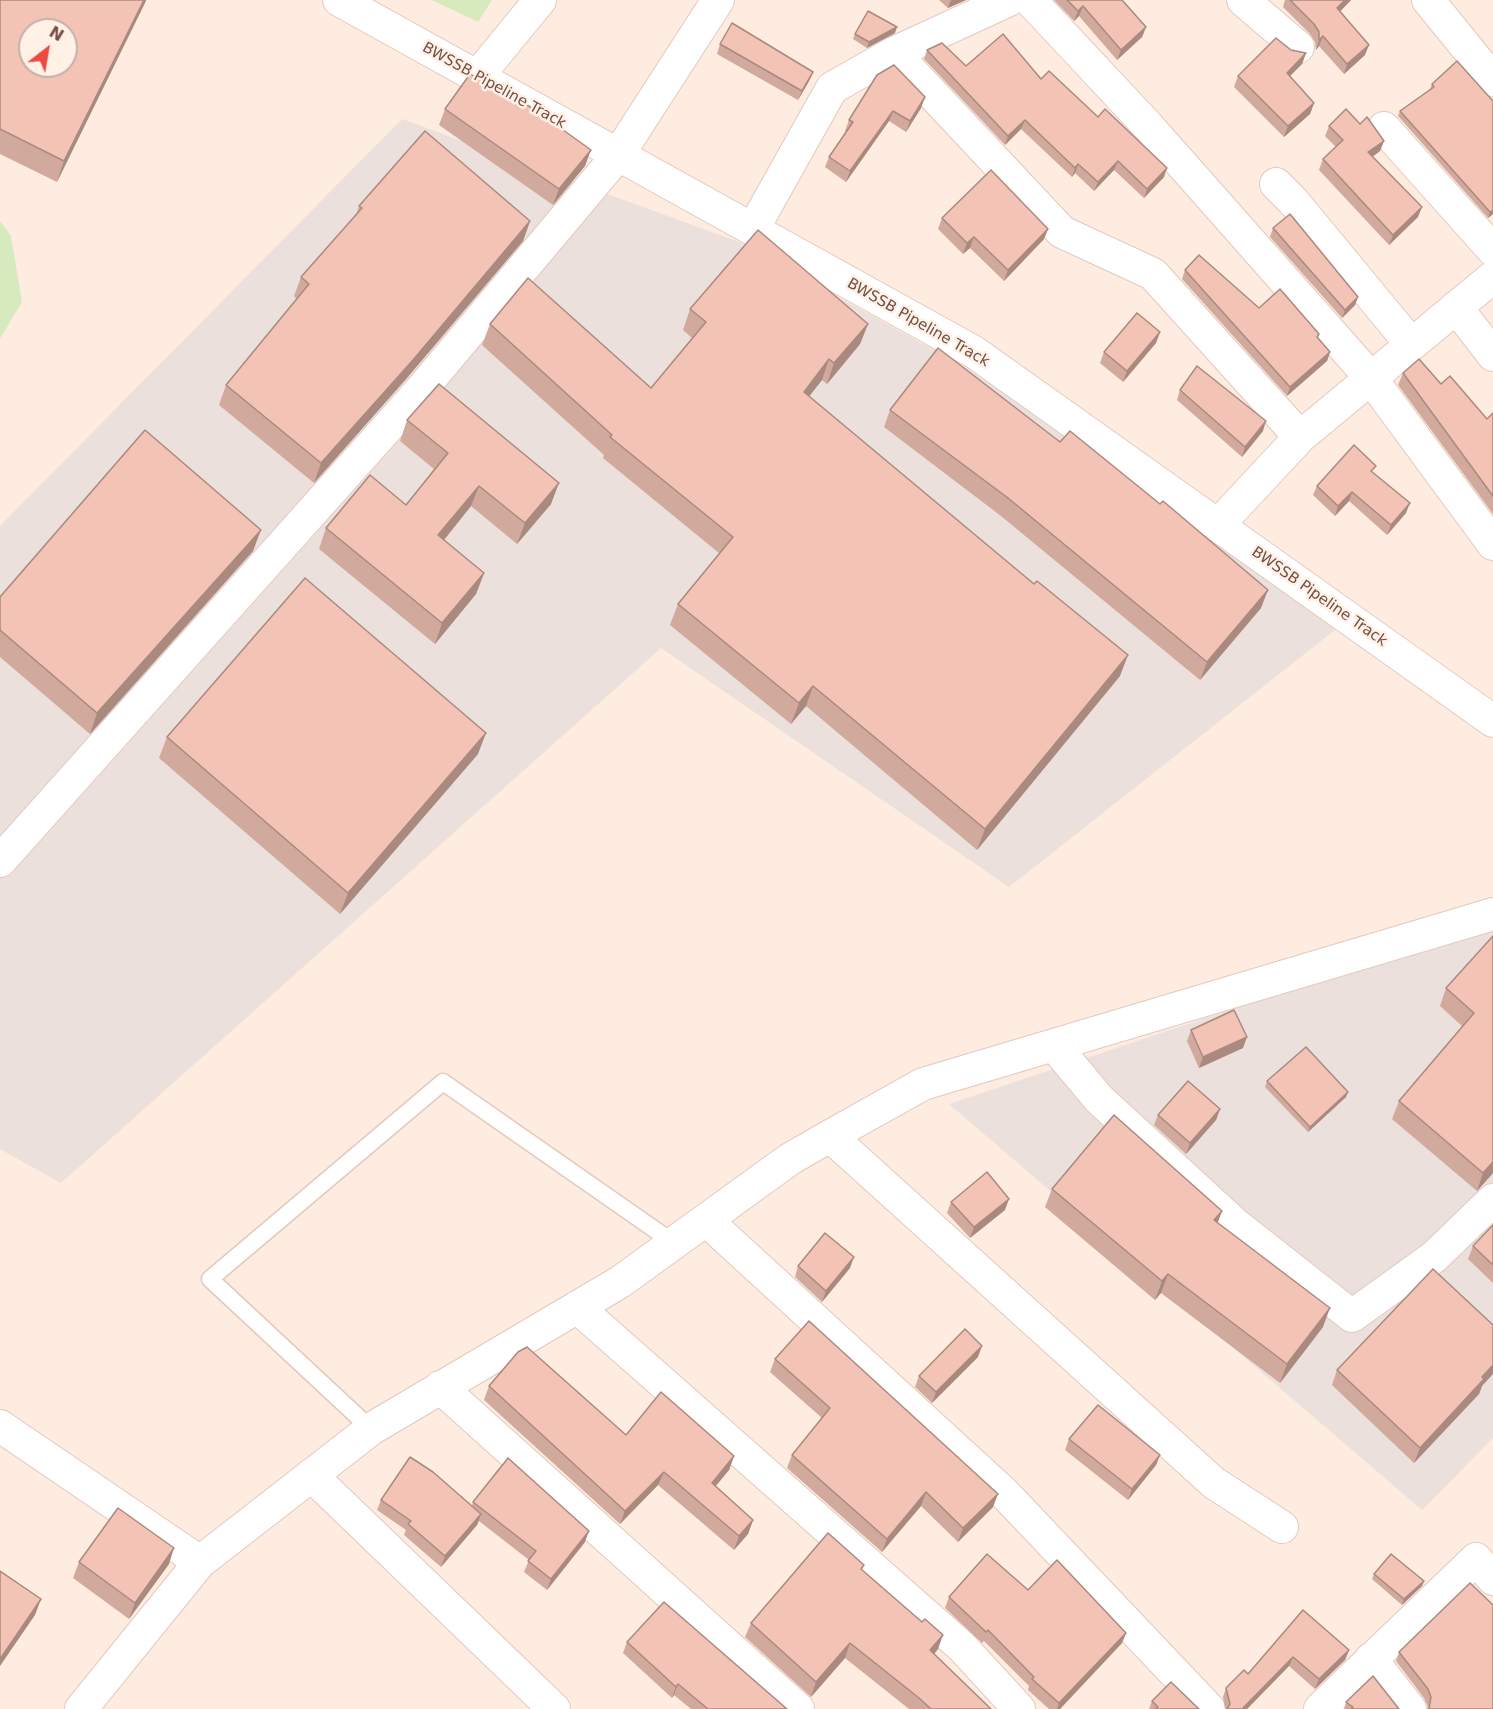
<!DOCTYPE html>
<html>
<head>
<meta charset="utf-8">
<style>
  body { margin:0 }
  #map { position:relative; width:1493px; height:1709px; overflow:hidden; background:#fdecdf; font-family:"DejaVu Sans",sans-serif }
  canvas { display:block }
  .north { position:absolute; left:18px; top:18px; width:60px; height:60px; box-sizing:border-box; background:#fff1e6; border:2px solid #c7b0a6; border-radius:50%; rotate:31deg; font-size:16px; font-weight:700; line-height:24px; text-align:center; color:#734f46 }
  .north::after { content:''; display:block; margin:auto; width:21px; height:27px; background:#eb4b40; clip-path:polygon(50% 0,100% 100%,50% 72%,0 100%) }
</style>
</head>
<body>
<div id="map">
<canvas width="1493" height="1709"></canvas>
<div class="north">N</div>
</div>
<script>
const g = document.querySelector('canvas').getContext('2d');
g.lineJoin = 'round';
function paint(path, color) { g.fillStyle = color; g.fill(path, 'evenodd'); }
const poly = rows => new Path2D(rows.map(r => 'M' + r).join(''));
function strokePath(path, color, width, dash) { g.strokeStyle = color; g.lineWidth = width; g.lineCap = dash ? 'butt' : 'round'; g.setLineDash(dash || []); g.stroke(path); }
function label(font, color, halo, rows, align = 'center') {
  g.font = font + ' "DejaVu Sans",sans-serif'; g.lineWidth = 5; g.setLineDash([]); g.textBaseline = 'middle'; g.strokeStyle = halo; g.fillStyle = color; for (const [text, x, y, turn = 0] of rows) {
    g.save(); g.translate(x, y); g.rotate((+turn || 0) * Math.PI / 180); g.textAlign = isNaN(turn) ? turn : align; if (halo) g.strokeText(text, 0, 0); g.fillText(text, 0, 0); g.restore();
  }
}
paint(poly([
  [402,119,739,242,968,369,1340,626,1009,887,661,648,61,1183,0,1149,0,526],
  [1493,922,1493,1438,1422,1510,949,1104]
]), '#ebe0db');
paint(poly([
  [432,0,492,0,478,22],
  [0,221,11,236,22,302,0,339]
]), '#d7eabe');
const lane = poly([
  [371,1429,210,1279,443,1082,674,1243]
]);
const street = poly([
  [339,0,974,352,1493,721],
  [1030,0,1148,126,1370,377,1493,544],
  [1243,0,1298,47],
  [1428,0,1493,80],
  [894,53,1062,232,1153,274,1300,437],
  [477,77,540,0],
  [1384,128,1493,250],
  [1276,184,1293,201,1411,344],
  [753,229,832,88,894,53,1009,0],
  [1456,307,1493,355],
  [1218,525,1300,437,1493,277],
  [0,861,420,391,618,155,718,0],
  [1054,1045,1099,1099,1235,1224,1352,1316,1434,1257,1493,1200],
  [830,1136,1214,1483,1282,1527],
  [706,1220,1004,1493,1209,1709],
  [577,1307,962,1647,1019,1709],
  [440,1387,798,1709],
  [0,1426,200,1562],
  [311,1475,554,1709],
  [1371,1659,1410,1709],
  [81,1709,200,1562,371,1429,620,1282,790,1159,830,1136,923,1084,1493,914],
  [1320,1709,1476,1559,1493,1579]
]);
strokePath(lane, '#e3c9be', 19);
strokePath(street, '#e3c9be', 34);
strokePath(lane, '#fff', 16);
strokePath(street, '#fff', 32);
paint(poly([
  [0,0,146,0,57,182,0,154],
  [939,0,966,0,948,8],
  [1054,0,1122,0,1146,27,1142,37,1117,60,1079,16,1074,21],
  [1285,0,1351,0,1340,11,1365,55,1344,74,1319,46,1316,50,1315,42,1310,34,1283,7],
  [895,33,867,48,853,39,855,34],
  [720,44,813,72,809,81,798,100,717,54],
  [927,50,966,66,1041,79,1098,117,1164,177,1144,198,1114,170,1094,191,1075,173,1072,177,1021,129,1005,145,924,59],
  [1291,50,1306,53,1302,64,1290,76,1314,103,1310,114,1284,137,1234,87,1238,76],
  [1457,61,1493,214,1488,218,1398,116,1400,111,1430,89,1432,84],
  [877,75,921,108,906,132,889,121,846,182,825,167,829,157,846,132,845,131,849,120],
  [445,109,585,166,553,205,439,125],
  [1360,124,1384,141,1380,151,1372,157,1418,217,1389,245,1319,170,1323,159,1336,147,1325,136,1329,126],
  [359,206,530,221,523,241,406,379,314,483,219,405,226,385,297,299,294,296,301,277,356,215],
  [942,218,1048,229,1044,239,1004,281,970,248,963,254,938,229],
  [1273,228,1358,297,1355,305,1342,318,1270,237],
  [1185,270,1259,308,1319,334,1318,338,1330,352,1327,361,1287,396,1182,279],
  [690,309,868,324,860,344,827,384,822,380,809,396,1120,676,977,850,806,706,791,724,670,625,678,604,719,553,603,458,604,455,482,345,490,324,651,388,692,338,683,330],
  [1160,332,1156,343,1123,382,1100,363,1104,352],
  [1403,373,1441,384,1487,419,1493,413,1493,514,1398,385],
  [1180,390,1263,431,1242,457,1177,400],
  [890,410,1060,442,1160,504,1261,608,1200,680,1001,516,884,427],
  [407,420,551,504,517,544,471,506,444,540,484,573,476,594,435,644,319,549,326,528,406,505,434,469,400,441],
  [1374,473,1406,513,1387,535,1349,501,1335,516,1313,495,1317,486],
  [253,551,90,734,0,657,0,597],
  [167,737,478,754,340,914,159,758],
  [1493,936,1493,1173,1477,1191,1392,1119,1399,1101,1462,1026,1440,1006,1446,988],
  [1191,1030,1243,1048,1199,1068,1187,1041],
  [1267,1081,1346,1097,1308,1132,1265,1087],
  [1220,1109,1216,1120,1186,1154,1154,1125,1158,1115],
  [1052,1189,1222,1211,1217,1223,1323,1327,1280,1383,1161,1293,1155,1300,1045,1207],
  [951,1202,1005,1210,970,1238,947,1213],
  [1493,1225,1493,1283,1468,1259,1473,1246],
  [798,1266,850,1268,822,1302,795,1277],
  [978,1357,932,1403,915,1387,919,1376],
  [775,1359,993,1507,958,1542,921,1506,882,1552,787,1468,792,1455,822,1418,770,1372],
  [1337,1370,1482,1386,1479,1394,1414,1463,1332,1385],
  [489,1386,626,1435,734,1456,729,1470,716,1486,753,1520,748,1534,734,1550,658,1485,620,1524,484,1400],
  [1069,1439,1160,1455,1156,1465,1128,1500,1065,1450],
  [381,1500,472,1506,473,1502,585,1542,547,1590,524,1572,529,1560,479,1521,477,1525,441,1567,404,1535,406,1530,377,1510],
  [79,1562,169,1564,129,1619,73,1578],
  [862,1570,938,1649,934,1654,991,1709,909,1709,845,1658,811,1697,745,1637,751,1623],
  [1374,1574,1424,1581,1422,1586,1402,1605,1372,1579],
  [1028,1590,1126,1633,1122,1643,1060,1709,1049,1709,1028,1690,1029,1686,984,1641,982,1643,945,1608,949,1597],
  [1303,1610,1349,1650,1345,1660,1315,1689,1289,1666,1247,1709,1225,1709,1223,1697,1226,1688,1248,1674],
  [627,1642,787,1709,691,1709,674,1695,672,1698,623,1653],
  [1399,1652,1493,1709,1427,1709,1428,1707,1424,1698,1396,1661],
  [1152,1701,1199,1709,1149,1709],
  [1346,1702,1399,1709,1344,1709]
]), '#d1a99d');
paint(poly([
  [144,0,146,0,145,3,57,182,64,161],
  [951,0,966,0,948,8],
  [1345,0,1351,0,1334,18,1337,8],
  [1083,6,1079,16,1074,21,1078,11],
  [897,27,895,33,867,48,869,42],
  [1146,27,1142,37,1117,60,1121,50],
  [1323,36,1319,46,1316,50,1319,40],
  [1369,45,1365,55,1344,74,1347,64],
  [1306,53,1302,64,1283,83,1287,73],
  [813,72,809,81,798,100,802,91],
  [925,97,921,108,906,132,910,121],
  [1314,103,1310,114,1284,137,1288,126],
  [893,111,889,121,846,182,850,171],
  [1025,120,1021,129,1005,145,1008,136],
  [1384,141,1380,151,1364,163,1368,152],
  [591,150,585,166,553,205,559,189],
  [1118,161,1114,170,1094,191,1098,182],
  [1078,164,1075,173,1072,177,1075,168],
  [1167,168,1164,177,1144,198,1147,189],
  [1422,207,1418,217,1389,245,1393,235],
  [1493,210,1493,214,1488,218,1490,212],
  [530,221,523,241,406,379,314,483,321,463],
  [1048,229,1044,239,1004,281,1008,270],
  [974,237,970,248,963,254,967,243],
  [1358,297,1355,305,1342,318,1345,310],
  [868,324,860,344,827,384,834,363],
  [1160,332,1156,343,1123,382,1127,371],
  [1330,352,1327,361,1287,396,1290,387],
  [829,359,822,380,797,412,804,392],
  [1266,421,1263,431,1242,457,1245,447],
  [559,483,551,504,517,544,525,523],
  [479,486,471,506,431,556,438,535],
  [1352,492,1349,501,1335,516,1338,506],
  [1410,503,1406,513,1387,535,1391,525],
  [261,530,253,551,90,734,97,713],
  [484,573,476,594,435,644,442,623],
  [1268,590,1261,608,1200,680,1207,662],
  [1128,655,1120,676,977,850,985,829],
  [813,686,806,706,791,724,799,703],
  [486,733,478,754,340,914,348,893],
  [1247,1037,1243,1048,1199,1068,1203,1057],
  [1348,1092,1346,1097,1308,1132,1310,1127],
  [1220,1109,1216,1120,1186,1154,1190,1143],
  [1493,1162,1493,1173,1477,1191,1483,1173],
  [1009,1199,1005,1210,970,1238,974,1227],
  [1222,1211,1215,1230,1214,1220],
  [854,1257,850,1268,822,1302,826,1291],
  [1168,1274,1161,1293,1155,1300,1162,1281],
  [1330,1308,1323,1327,1280,1383,1287,1364],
  [982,1346,978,1357,932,1403,936,1392],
  [1493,1365,1493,1374,1482,1386,1479,1394,1414,1463,1420,1448],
  [1160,1455,1156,1465,1128,1500,1132,1489],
  [734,1456,729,1470,707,1496,712,1483],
  [664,1472,658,1485,620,1524,625,1511],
  [926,1492,921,1506,882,1552,887,1539],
  [998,1494,993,1507,958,1542,963,1528],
  [481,1514,477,1525,441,1567,445,1556],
  [753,1520,748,1534,734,1550,739,1536],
  [589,1531,585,1542,547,1590,551,1579],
  [174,1548,169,1564,129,1619,135,1603],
  [1424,1581,1422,1586,1402,1605,1404,1599],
  [41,1599,35,1615,0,1666,0,1659],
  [1126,1633,1122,1643,1060,1709,1057,1709,1059,1703],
  [943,1635,938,1649,925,1665,930,1650],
  [850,1643,845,1658,811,1697,816,1682],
  [1349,1650,1345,1660,1315,1689,1319,1679],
  [1293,1657,1289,1666,1247,1709,1242,1709],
  [678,1684,674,1695,672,1698,676,1687]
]), '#aa897f');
const building = poly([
  [0,0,144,0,64,161,0,129,0,0],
  [30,30,66,30,66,66,30,66,30,30],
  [1067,0,1122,0,1146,27,1121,50,1083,6,1078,11,1067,0],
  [1290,0,1345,0,1337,8,1369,45,1347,64,1323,36,1319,40,1319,32,1314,24,1290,0],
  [868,11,897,27,869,42,855,34,868,11],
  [732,23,813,72,802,91,720,44,732,23],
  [1003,34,1041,79,1049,71,1098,117,1105,109,1167,168,1147,189,1118,161,1098,182,1078,164,1075,168,1025,120,1008,136,927,50,942,43,966,66,1003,34],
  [1276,38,1291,50,1306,53,1287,73,1314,103,1288,126,1238,76,1276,38],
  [1457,61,1493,101,1493,210,1490,212,1400,111,1434,87,1432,84,1457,61],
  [894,65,925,97,910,121,893,111,850,171,829,157,853,122,849,120,877,75,894,65],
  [470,74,534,109,591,150,559,189,445,109,470,74],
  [1346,109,1360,124,1367,117,1384,141,1368,152,1422,207,1393,235,1323,159,1343,140,1329,126,1346,109],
  [425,131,530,221,413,360,321,463,226,385,309,284,301,277,362,208,359,206,425,131],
  [991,170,1048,229,1008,270,974,237,967,243,942,218,991,170],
  [1290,214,1358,297,1345,310,1273,228,1290,214],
  [758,230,868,324,834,363,829,359,804,392,1034,584,1037,581,1128,655,985,829,813,686,799,703,678,604,733,537,610,437,612,435,490,324,528,278,651,388,706,322,690,309,758,230],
  [1199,255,1259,308,1280,289,1319,334,1317,337,1330,352,1290,387,1185,270,1199,255],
  [1137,313,1160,332,1127,371,1104,352,1137,313],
  [938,348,1060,442,1070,431,1160,504,1163,501,1268,590,1207,662,1008,498,890,410,938,348],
  [1419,359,1441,384,1450,376,1487,419,1493,413,1493,496,1403,373,1419,359],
  [1197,366,1266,421,1245,447,1180,390,1197,366],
  [439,384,559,483,525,523,479,486,438,535,484,573,442,623,326,528,370,475,406,505,448,453,407,420,439,384],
  [145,430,261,530,97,713,0,630,0,597,145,430],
  [1354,445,1376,466,1371,471,1410,503,1391,525,1352,492,1338,506,1317,486,1354,445],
  [305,578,486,733,348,893,167,737,305,578],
  [1493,936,1493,1162,1483,1173,1399,1101,1474,1013,1446,988,1493,936],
  [1234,1010,1247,1037,1203,1057,1191,1030,1234,1010],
  [1306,1047,1348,1092,1310,1127,1267,1081,1306,1047],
  [1188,1081,1220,1109,1190,1143,1158,1115,1188,1081],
  [1114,1115,1222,1211,1214,1220,1330,1308,1287,1364,1168,1274,1162,1281,1052,1189,1114,1115],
  [987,1172,1009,1199,974,1227,951,1202,987,1172],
  [1493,1225,1493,1265,1473,1246,1493,1225],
  [825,1233,854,1257,826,1291,798,1266,825,1233],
  [1433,1269,1493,1325,1493,1365,1482,1377,1484,1379,1420,1448,1337,1370,1433,1269],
  [809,1321,998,1494,963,1528,926,1492,887,1539,792,1455,830,1408,775,1359,809,1321],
  [965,1329,982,1346,936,1392,919,1376,965,1329],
  [527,1347,626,1435,661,1392,734,1456,712,1483,753,1520,739,1536,664,1472,625,1511,489,1386,518,1352,527,1347],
  [1098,1405,1160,1455,1132,1489,1069,1439,1098,1405],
  [410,1457,433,1472,481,1514,445,1556,408,1524,411,1521,381,1500,410,1457],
  [508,1458,589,1531,551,1579,528,1561,536,1551,473,1502,508,1458],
  [118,1508,174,1548,135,1603,79,1562,118,1508],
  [828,1533,864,1565,861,1569,922,1622,925,1619,943,1635,930,1650,991,1709,931,1709,919,1698,850,1643,816,1682,751,1623,828,1533],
  [987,1554,1028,1590,1057,1560,1126,1633,1059,1703,1032,1679,1034,1677,988,1630,986,1632,949,1597,987,1554],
  [1391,1554,1424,1581,1404,1599,1374,1574,1391,1554],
  [0,1571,41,1599,0,1659,0,1571],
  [1470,1583,1493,1605,1493,1709,1429,1709,1431,1697,1428,1689,1399,1652,1470,1583],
  [664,1602,787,1709,708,1709,678,1684,676,1687,627,1642,664,1602],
  [1303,1610,1349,1650,1319,1679,1293,1657,1242,1709,1227,1709,1230,1704,1226,1688,1244,1670,1248,1674,1303,1610],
  [1373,1676,1399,1709,1351,1709,1353,1707,1346,1702,1373,1676],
  [1171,1682,1199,1709,1155,1709,1158,1707,1152,1701,1171,1682]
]);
paint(building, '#f3c4b6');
strokePath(building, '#aa897f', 1.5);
label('15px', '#734f46', '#fff1e6', [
  ["BWSSB Pipeline Track",494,86,29],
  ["BWSSB Pipeline Track",918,323,30],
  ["BWSSB Pipeline Track",1319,597,35]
]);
</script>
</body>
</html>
